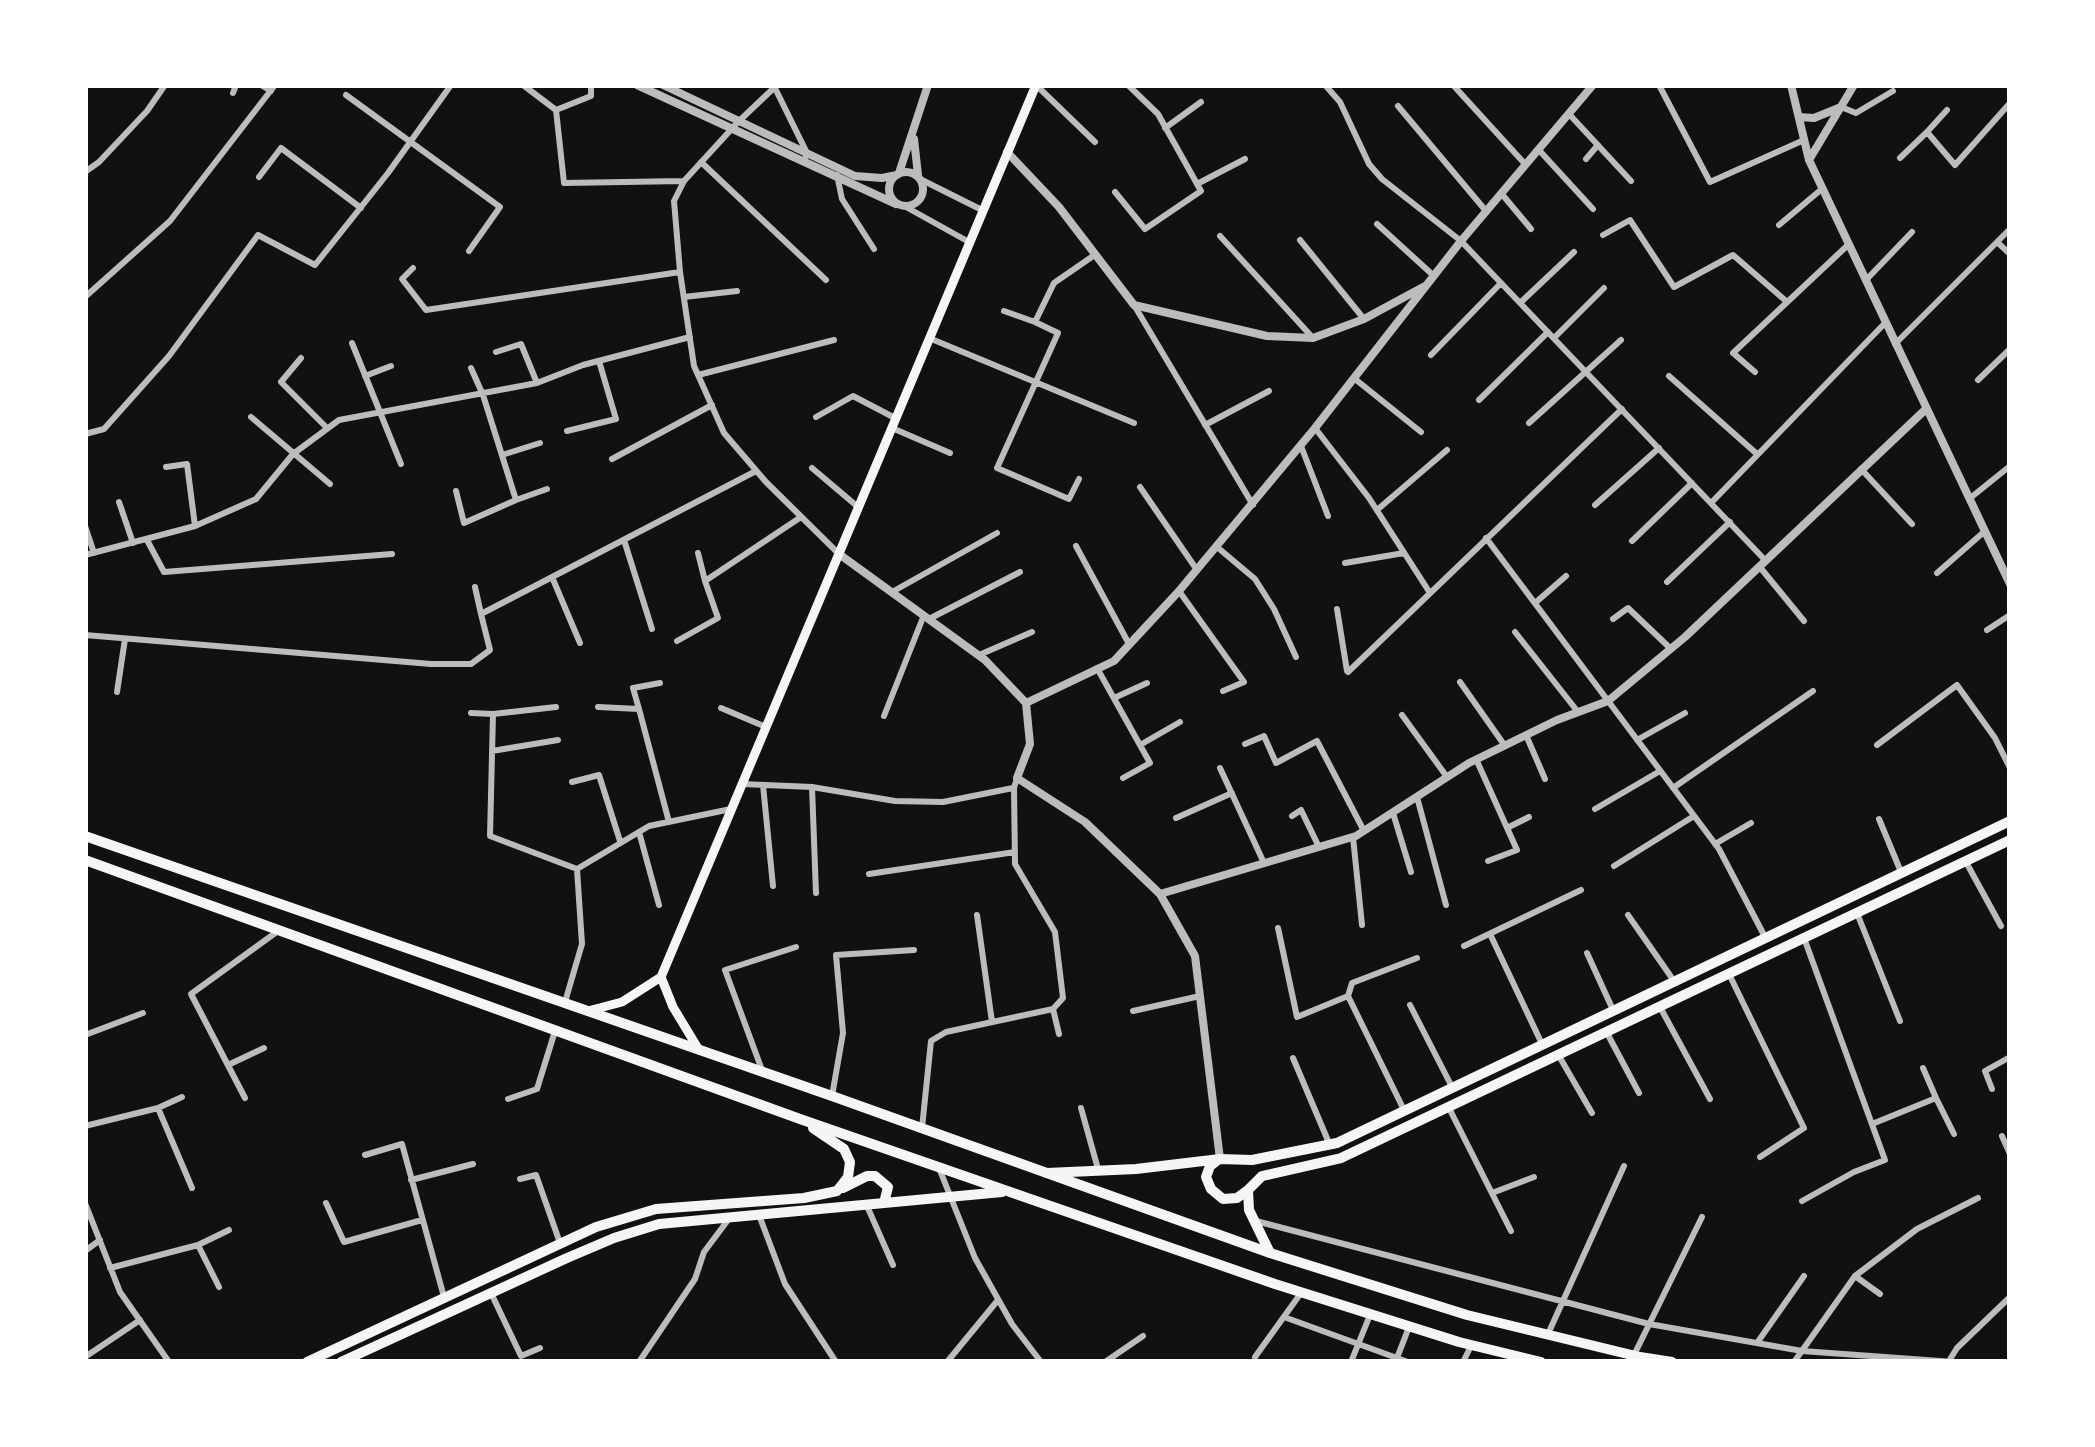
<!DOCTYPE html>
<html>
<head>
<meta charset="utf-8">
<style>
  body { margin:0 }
  #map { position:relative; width:2095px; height:1447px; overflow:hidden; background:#111; font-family:Rubik,sans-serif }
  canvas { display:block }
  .frame { position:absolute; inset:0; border:88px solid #fff; pointer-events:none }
</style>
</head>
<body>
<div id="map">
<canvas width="2095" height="1447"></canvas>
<div class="frame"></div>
</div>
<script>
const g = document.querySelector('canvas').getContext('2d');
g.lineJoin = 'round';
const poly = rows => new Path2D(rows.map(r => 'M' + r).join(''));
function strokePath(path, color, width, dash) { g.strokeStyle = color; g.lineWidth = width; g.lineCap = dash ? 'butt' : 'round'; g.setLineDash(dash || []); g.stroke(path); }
strokePath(poly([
  [261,85,271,91],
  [523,85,556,110],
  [777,85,738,122,684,181,674,201,680,272,694,366,724,433,766,482,839,554],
  [1036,85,1095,142],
  [1325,85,1340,102,1369,164,1382,179,1461,241,1764,559],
  [1453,85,1525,164],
  [1659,85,1710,182,1804,140],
  [774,86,807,153,804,162],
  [233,93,236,85],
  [346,95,500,207,469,251],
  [1398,106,1486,211],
  [1841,107,1856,113,1893,91],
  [556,110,564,183,684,181],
  [556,110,591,96,591,85],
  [1569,114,1631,181],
  [1165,128,1201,102],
  [1927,132,1947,110],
  [1538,149,1593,209],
  [1900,158,1927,132,1955,165,2010,103],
  [1586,159,1598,145],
  [701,162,826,280],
  [85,172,99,162,147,111,165,85],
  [837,175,842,199,874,249],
  [259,177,281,148,361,208],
  [920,179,982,210],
  [1197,184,1245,159],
  [1115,192,1145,229,1201,191,1158,114,1128,85],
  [1501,193,1531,229],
  [906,207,969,242],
  [1377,224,1434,276],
  [1779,225,1823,188],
  [1603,235,1630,220,1674,287,1733,255,1786,301],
  [1220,236,1313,338],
  [1300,240,1364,319],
  [1997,242,2010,254],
  [413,268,402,279,426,310,680,272],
  [1866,280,1912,232],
  [85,297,170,221,275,85],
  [684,297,737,291],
  [1520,303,1574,252],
  [1134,305,1253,505],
  [1004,311,1035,322],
  [929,338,1134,423],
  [1554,338,1604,288],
  [352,343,401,464],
  [1895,344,2010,229],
  [496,352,521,344,537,383],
  [1431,355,1501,283],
  [301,358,281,382,327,428],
  [1755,372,1733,353,1849,244],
  [698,375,834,340],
  [365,376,391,366],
  [1669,376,1757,454],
  [1355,379,1421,432],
  [1978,380,2010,349],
  [1479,400,1548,332],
  [251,417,330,484],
  [816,417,853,396,895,418],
  [1529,423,1621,340],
  [1205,425,1269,391],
  [892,428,950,453],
  [1315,428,1369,498,1430,593],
  [567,431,616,419,599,361],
  [85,434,104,429,169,356,258,235,315,265,388,173,451,85],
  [1301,446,1328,516],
  [502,455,540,443],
  [612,459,712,405],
  [166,467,187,464,195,526],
  [812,468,858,507],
  [1861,469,1912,524],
  [1079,479,1069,499,997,468,1058,333,1035,322,1054,283,1096,254],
  [1140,487,1197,570],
  [456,491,464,523,516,500,483,395,471,368],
  [1969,499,2010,466],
  [516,500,547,489],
  [119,502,133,543],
  [1711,503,1886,322],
  [1595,505,1659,448],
  [1377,510,1447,450],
  [85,526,94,553],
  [1486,538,1719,849,1765,937],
  [147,540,164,572,392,554],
  [624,540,652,629],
  [1632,541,1692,483],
  [1076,546,1129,644],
  [1217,547,1255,579,1274,609,1296,657],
  [698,553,705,581],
  [85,555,195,526,256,499,293,454,339,420,537,383,583,365,690,337],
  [1345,563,1404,553],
  [1759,566,1804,621],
  [1937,573,1985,531],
  [552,577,580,643],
  [1667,582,1730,522],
  [475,587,481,614],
  [1179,591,1244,682,1223,691],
  [892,592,997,533],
  [1535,603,1566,576],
  [1337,609,1347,671],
  [929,619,1020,572],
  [1613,619,1628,608,1671,649],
  [1987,630,2010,615],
  [1515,632,1578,712],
  [85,635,431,664,471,664,490,650,481,614,756,471],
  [677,641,718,618,705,581,801,517],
  [979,655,1032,632],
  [1097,668,1150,763,1123,778],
  [1348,672,1622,409],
  [1460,682,1505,746],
  [117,692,125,639],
  [1114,698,1147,683],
  [598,707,639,709,669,822],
  [721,708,766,727],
  [639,709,633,688,660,683],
  [471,713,493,714,490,836,577,869,649,826,731,809],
  [493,714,556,707],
  [1402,715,1447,777],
  [884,716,924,615],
  [1526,735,1545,779],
  [1637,740,1685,713],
  [1245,744,1264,736,1276,763,1317,741,1364,831],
  [1140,745,1180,722],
  [1877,745,1957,685,1995,738,2010,768],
  [492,751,558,740],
  [1476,759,1517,850,1488,861],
  [1220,768,1264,863],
  [572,782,599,775,620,841],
  [742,784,812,787,895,801,943,802,1013,788],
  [763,785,773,886],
  [812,787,816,893],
  [1673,788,1813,691],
  [1417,797,1446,905],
  [1595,809,1660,771],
  [1393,813,1411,872],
  [1292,816,1301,810,1319,847],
  [1176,818,1232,793],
  [1879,819,1901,872],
  [1507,828,1529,817],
  [639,832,659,905],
  [1353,837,1362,925],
  [1715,844,1751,823],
  [1966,862,2001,926],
  [1614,866,1694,816],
  [869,874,1015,852],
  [1857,913,1900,1021],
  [977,915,992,1022],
  [1628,915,1674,981],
  [1278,928,1297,1017,1348,996,1404,1110],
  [1490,934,1542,1044],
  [1464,946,1581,890],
  [1587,953,1613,1010],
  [1729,974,1804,1128,1760,1157],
  [1348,996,1352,983,1417,958],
  [565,1002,582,944,577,869],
  [1410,1005,1452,1087],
  [1660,1007,1710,1099],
  [1053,1009,1059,1034],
  [1133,1011,1200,996],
  [1607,1033,1639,1093],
  [85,1035,143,1013],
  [1559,1056,1592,1113],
  [1293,1058,1329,1143],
  [228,1065,264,1048],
  [1923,1068,1936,1098],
  [762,1070,725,970,796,947],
  [1992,1089,1985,1071,2010,1057],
  [832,1096,843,1033,836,955,914,950],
  [245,1098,191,994,278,931],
  [508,1099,537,1089,555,1031],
  [158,1108,192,1188],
  [1081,1108,1098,1169],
  [1449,1108,1511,1231],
  [1872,1124,1936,1098,1954,1134],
  [85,1126,158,1108,182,1097],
  [922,1128,931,1041,946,1032,1053,1009,1063,998,1055,932,1015,864,1014,788,1017,778],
  [2002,1136,2010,1154],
  [365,1155,402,1144,444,1297],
  [939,1168,975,1258,1012,1324,1041,1362],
  [520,1179,536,1175,560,1243],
  [411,1180,473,1164],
  [1492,1193,1534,1177],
  [1802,1201,1854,1172,1885,1160,1804,938],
  [85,1203,120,1292,169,1362],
  [326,1203,344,1242,422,1220],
  [867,1206,893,1265],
  [759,1215,785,1284,836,1362],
  [1256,1221,1649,1324,1802,1351,1954,1362],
  [198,1245,229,1230],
  [85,1251,100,1240],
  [110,1268,198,1245,219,1287],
  [1855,1276,1880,1294],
  [491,1293,521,1356,540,1348],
  [1284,1317,1408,1362],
  [1548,1334,1624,1166],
  [1757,1343,1804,1276],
  [1634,1355,1702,1217],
  [85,1357,140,1320],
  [1255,1357,1301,1293],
  [1397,1358,1409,1327],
  [1949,1361,1957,1348,2010,1297],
  [639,1362,695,1279,704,1252,728,1220],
  [947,1362,998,1300],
  [1105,1362,1143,1336],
  [1351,1362,1370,1315],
  [1463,1362,1471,1346],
  [1794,1362,1855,1276,1917,1229,1978,1198]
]), '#bcbcbc', 6);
strokePath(poly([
  [637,85,896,204],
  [663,85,855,176,882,178,897,175],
  [1791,85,1809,160,2010,584],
  [1799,117,1814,118,1841,107],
  [914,139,918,175],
  [1007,152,1059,207,1134,305,1267,336,1313,338,1364,319,1425,286],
  [1809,160,1854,85],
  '889 189a17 17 0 1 1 34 0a17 17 0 1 1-34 0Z',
  [899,173,928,85],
  [839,554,985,660,1026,703,1030,744,1017,778,1085,822,1160,894,1195,956,1220,1159],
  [1026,703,1114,661,1179,591,1315,428,1461,241,1593,85],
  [1160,894,1356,836,1469,763,1557,720,1608,701,1685,637,1926,409]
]), '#bcbcbc', 8);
strokePath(poly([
  [661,977,1036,85],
  [661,977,673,1007,699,1050],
  [588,1011,622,1002,661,977]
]), '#f5f5f5', 9);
strokePath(poly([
  [1219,1159,1210,1166,1206,1177,1211,1189,1223,1199,1237,1198,1248,1190],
  [1047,1173,1136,1169,1220,1159,1252,1160,1337,1143,2010,821],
  [1270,1253,1249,1210,1248,1190,1262,1176,1341,1158,2010,840]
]), '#f5f5f5', 10);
strokePath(poly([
  [85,836,832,1096,1270,1253,1467,1315,1640,1357,1672,1362],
  [85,860,800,1119,1275,1284,1459,1342,1541,1362],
  [843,1188,867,1176,875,1176,888,1187,884,1203],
  [307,1362,596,1227,656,1209,804,1198,837,1191,848,1177,850,1162,844,1149,813,1128],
  [341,1362,567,1258,614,1238,659,1224,1002,1192]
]), '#f5f5f5', 10);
</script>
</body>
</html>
